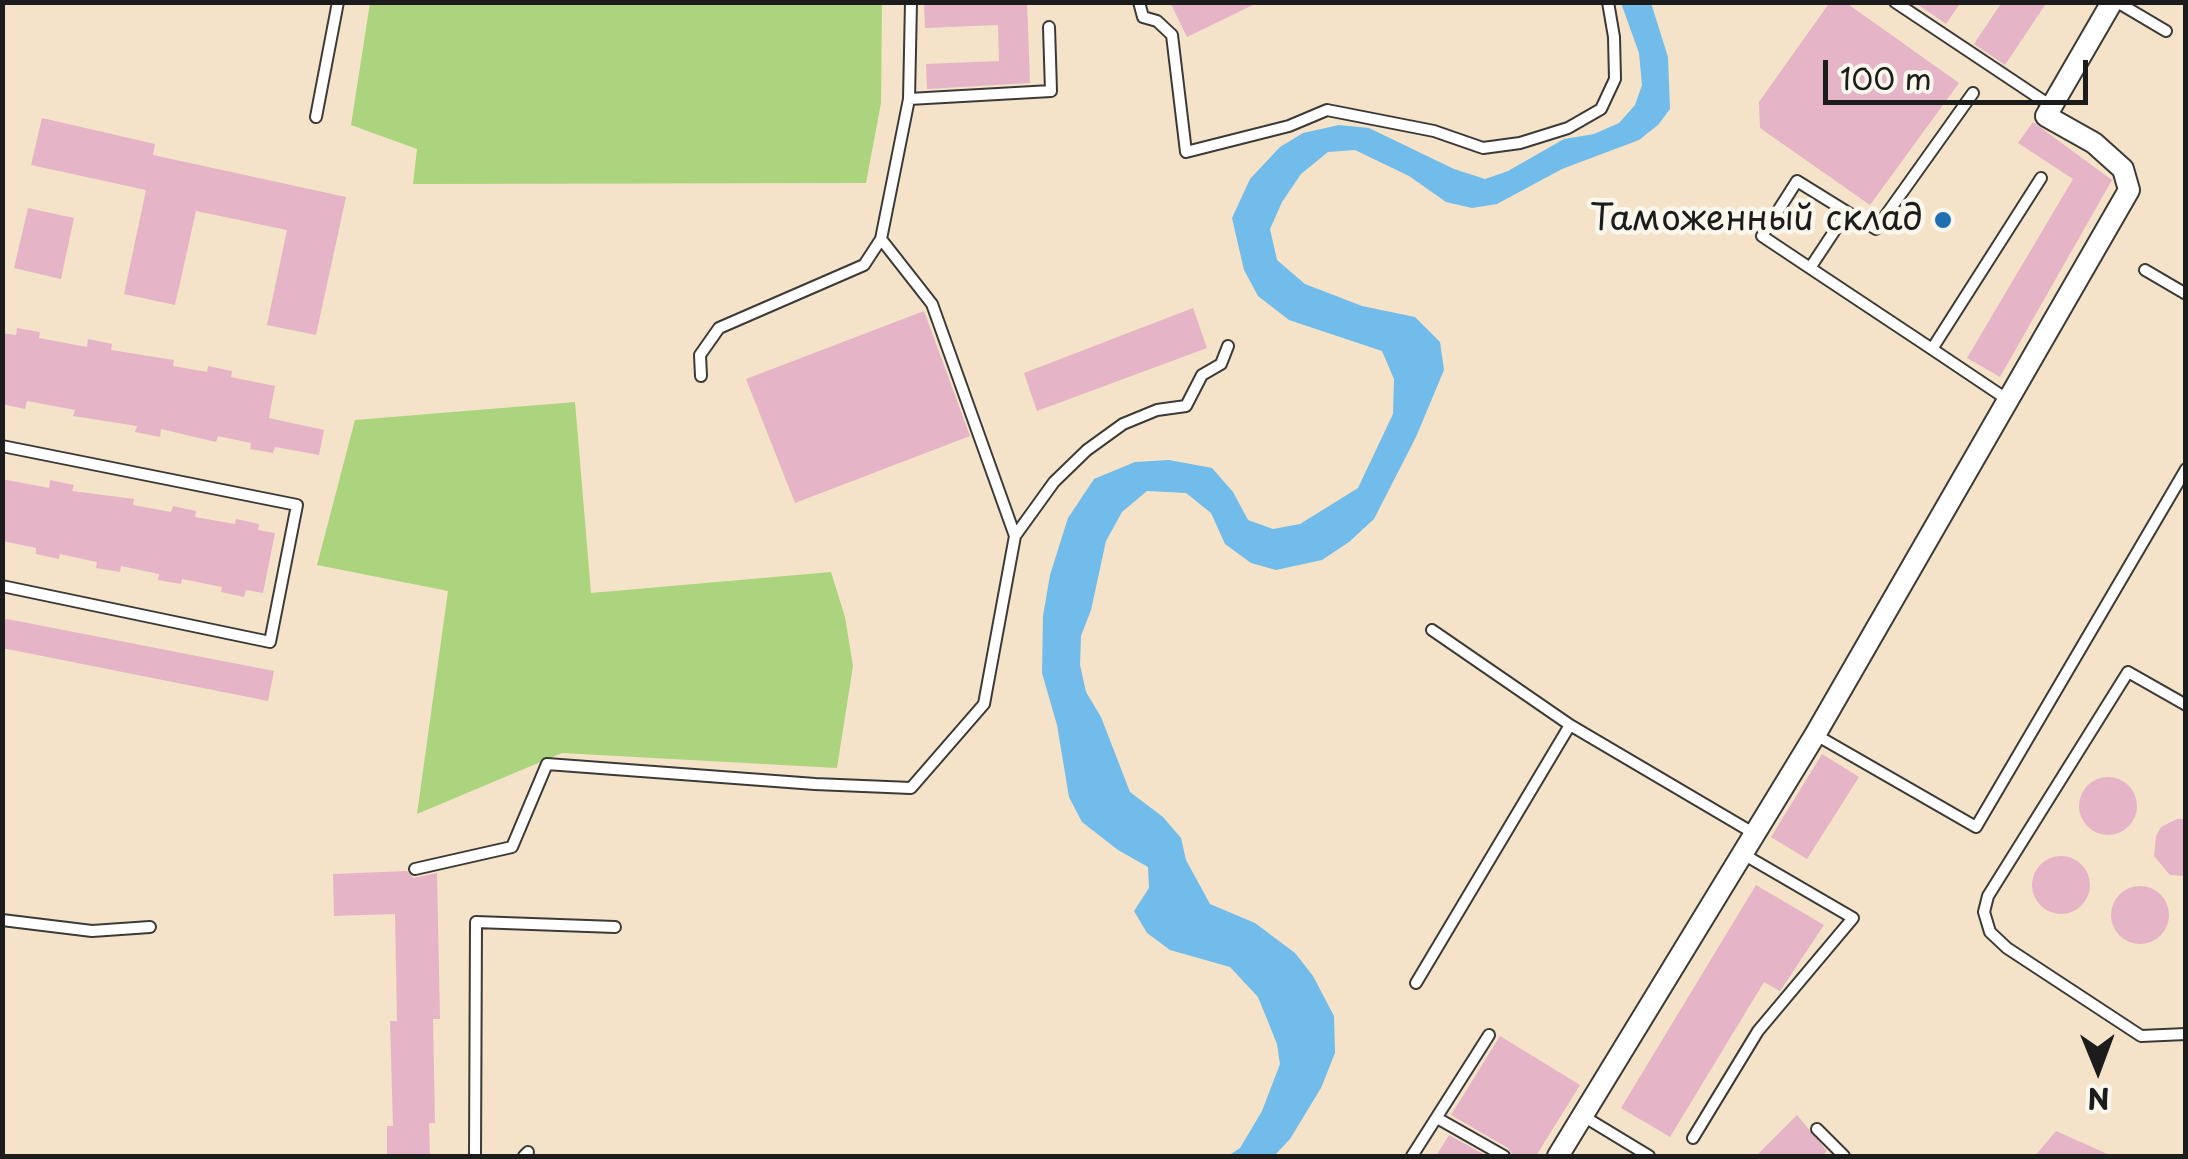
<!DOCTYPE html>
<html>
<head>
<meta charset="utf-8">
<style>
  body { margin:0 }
  #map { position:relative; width:2188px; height:1159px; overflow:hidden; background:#f4e3c8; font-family:"Playpen Sans",sans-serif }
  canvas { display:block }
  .frame { position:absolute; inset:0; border:5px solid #1c1c1c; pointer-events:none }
  .north { position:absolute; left:2048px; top:1019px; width:100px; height:100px; -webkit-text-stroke:8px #fbf7ec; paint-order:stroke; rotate:179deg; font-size:28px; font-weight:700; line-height:40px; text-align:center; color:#1c1c1c }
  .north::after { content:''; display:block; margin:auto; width:35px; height:45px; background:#1c1c1c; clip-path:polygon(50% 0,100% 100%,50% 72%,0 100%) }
  .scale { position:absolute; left:1823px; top:60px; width:265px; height:45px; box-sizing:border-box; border:5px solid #1c1c1c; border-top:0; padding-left:12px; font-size:30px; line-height:35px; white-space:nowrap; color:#1c1c1c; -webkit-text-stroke:8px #fbf7ec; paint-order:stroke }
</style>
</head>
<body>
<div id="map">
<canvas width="2188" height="1159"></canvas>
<div class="frame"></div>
<div class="north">N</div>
<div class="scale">100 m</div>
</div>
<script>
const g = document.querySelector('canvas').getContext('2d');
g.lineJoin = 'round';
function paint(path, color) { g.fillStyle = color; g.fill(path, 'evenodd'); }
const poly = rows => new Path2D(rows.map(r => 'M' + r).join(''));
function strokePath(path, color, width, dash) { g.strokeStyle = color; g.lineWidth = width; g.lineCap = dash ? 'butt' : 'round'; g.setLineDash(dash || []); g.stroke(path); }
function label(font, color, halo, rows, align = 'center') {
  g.font = font + ' "Playpen Sans",sans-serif'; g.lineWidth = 9; g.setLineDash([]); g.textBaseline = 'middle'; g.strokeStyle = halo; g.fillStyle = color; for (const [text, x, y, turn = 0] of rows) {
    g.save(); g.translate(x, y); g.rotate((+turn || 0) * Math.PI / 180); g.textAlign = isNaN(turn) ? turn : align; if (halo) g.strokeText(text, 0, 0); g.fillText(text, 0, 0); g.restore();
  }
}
paint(poly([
  [370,3,882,3,881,103,866,183,413,184,417,149,351,125],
  [575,402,591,593,831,572,845,617,853,666,837,768,562,753,417,814,448,591,317,565,355,420]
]), '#acd47f');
paint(poly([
  [1621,3,1651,3,1668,57,1670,109,1658,125,1639,140,1562,169,1497,204,1472,208,1446,202,1409,176,1355,150,1328,152,1301,174,1282,202,1270,229,1277,260,1305,284,1362,306,1415,317,1440,342,1444,370,1416,437,1374,519,1349,542,1322,560,1276,570,1251,563,1225,544,1211,513,1186,493,1147,491,1122,512,1106,541,1091,610,1081,636,1080,665,1086,692,1101,717,1130,792,1163,817,1181,838,1186,860,1210,904,1255,923,1295,953,1313,976,1334,1016,1335,1053,1321,1088,1290,1139,1274,1156,1228,1156,1240,1148,1262,1111,1280,1064,1277,1044,1258,997,1230,967,1170,950,1147,933,1134,911,1149,888,1148,867,1118,850,1082,822,1069,797,1057,725,1042,673,1043,616,1050,575,1068,518,1094,479,1135,462,1169,460,1212,468,1233,492,1248,520,1273,529,1300,524,1358,488,1393,414,1394,379,1382,351,1289,320,1258,296,1244,270,1232,218,1250,179,1280,147,1303,133,1339,125,1369,128,1454,169,1485,179,1508,171,1564,139,1594,134,1619,123,1635,105,1642,85,1639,53]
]), '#71bcea');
paint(poly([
  [924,2,1027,2,1030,83,927,89,926,64,999,61,998,25,925,28],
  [1170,2,1259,2,1187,37],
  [1830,2,1845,2,1959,83,1870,205,1760,128,1759,102],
  [1914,2,1961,2,1946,24],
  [2002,2,2047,2,2005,65,1974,44],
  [42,118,155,144,153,155,346,197,316,335,267,325,287,230,196,211,175,305,124,294,146,190,31,165],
  [2033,122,2112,180,2000,377,1967,358,2073,179,2018,143],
  [28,208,74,218,61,279,14,268],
  [1193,308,1207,348,1037,411,1024,373],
  [924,311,970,436,795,503,746,379],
  [17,328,40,332,39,338,87,347,88,339,112,344,111,350,174,360,173,366,207,372,208,366,232,371,231,377,275,386,269,418,324,430,319,455,275,447,273,453,250,449,251,443,218,436,216,442,161,429,160,437,135,432,137,426,73,416,75,410,27,401,25,409,2,404,2,333,16,335],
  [2,479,49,488,50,480,74,485,72,491,134,499,133,505,171,512,173,506,196,511,195,517,235,524,236,519,259,524,258,530,275,533,263,593,246,590,244,597,221,592,222,587,182,579,181,584,158,580,159,574,121,566,120,572,96,568,97,562,60,554,59,559,36,554,36,548,2,541],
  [2,618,274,671,268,701,2,648],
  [1822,754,1859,777,1807,859,1771,837],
  '2079 806a29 29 0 1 1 58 0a29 29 0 1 1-58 0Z',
  [2177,819,2186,819,2186,876,2170,875,2154,856,2156,836,2161,827],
  '2032 885a29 29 0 1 1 58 0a29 29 0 1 1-58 0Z',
  [407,871,413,878,437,873,440,1019,433,1019,435,1123,429,1123,430,1156,387,1156,387,1126,393,1126,390,1021,397,1021,395,914,334,916,333,874],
  [1756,885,1824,925,1780,991,1764,982,1670,1137,1621,1108],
  '2111 915a29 29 0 1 1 58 0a29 29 0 1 1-58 0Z',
  [1500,1036,1580,1085,1536,1156,1513,1156,1508,1148,1451,1115],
  [1797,1115,1827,1151,1822,1156,1756,1156],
  [2056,1131,2112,1156,2035,1156],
  [1449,1135,1487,1156,1436,1156]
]), '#e5b4c7');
const service = poly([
  [911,2,909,99,881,239,932,304,1015,536],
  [1139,2,1143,17,1157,21,1172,35,1186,152,1289,126,1327,110,1434,131,1483,148,1520,143,1568,128,1601,109,1615,79,1614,37,1608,2],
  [1895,2,2051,106],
  [2117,2,2166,31],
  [909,99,1051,91,1049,27],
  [316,117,338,2],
  [1847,212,1876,229,1973,93],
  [1810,268,1847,212,1797,181,1762,236,1810,268,1932,349,2008,400],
  [2145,270,2186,294],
  [1932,349,2041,178],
  [701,376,700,355,719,328,864,265,881,239],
  [2,446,297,505,270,642,2,586],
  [1432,630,1570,725,1755,834],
  [2186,705,2128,672,1988,896,1984,912,1990,932,2007,948,2141,1036,2186,1034],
  [1816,735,1976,827,2186,469],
  [415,869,512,847,547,764,815,784,911,788,984,704,1015,536,1054,482,1087,450,1123,424,1157,410,1186,406,1202,375,1221,364,1228,346],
  [2,920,92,931,150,927],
  [1416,983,1570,725],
  [1583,1116,1649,1156],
  [1437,1118,1504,1156],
  [1817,1129,1844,1156],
  [1693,1138,1758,1031,1853,918,1743,854],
  [475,1156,476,922,615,927],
  [524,1156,528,1152],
  [1412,1156,1489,1035]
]);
const minor = poly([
  [1558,1156,1815,735,2129,190,2123,169,2094,143,2046,116,2112,2]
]);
strokePath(service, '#3c3a36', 14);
strokePath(minor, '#3c3a36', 24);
strokePath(service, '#fff', 10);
strokePath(minor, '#fff', 20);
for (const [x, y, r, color] of [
  [1943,220,10,"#1f6fb2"]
]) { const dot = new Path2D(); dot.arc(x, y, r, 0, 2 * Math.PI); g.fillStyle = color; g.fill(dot); strokePath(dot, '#fbf7ec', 4); }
label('35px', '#1c1c1c', '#fbf7ec', [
  ["Таможенный склад",1923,220]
], 'right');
</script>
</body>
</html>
